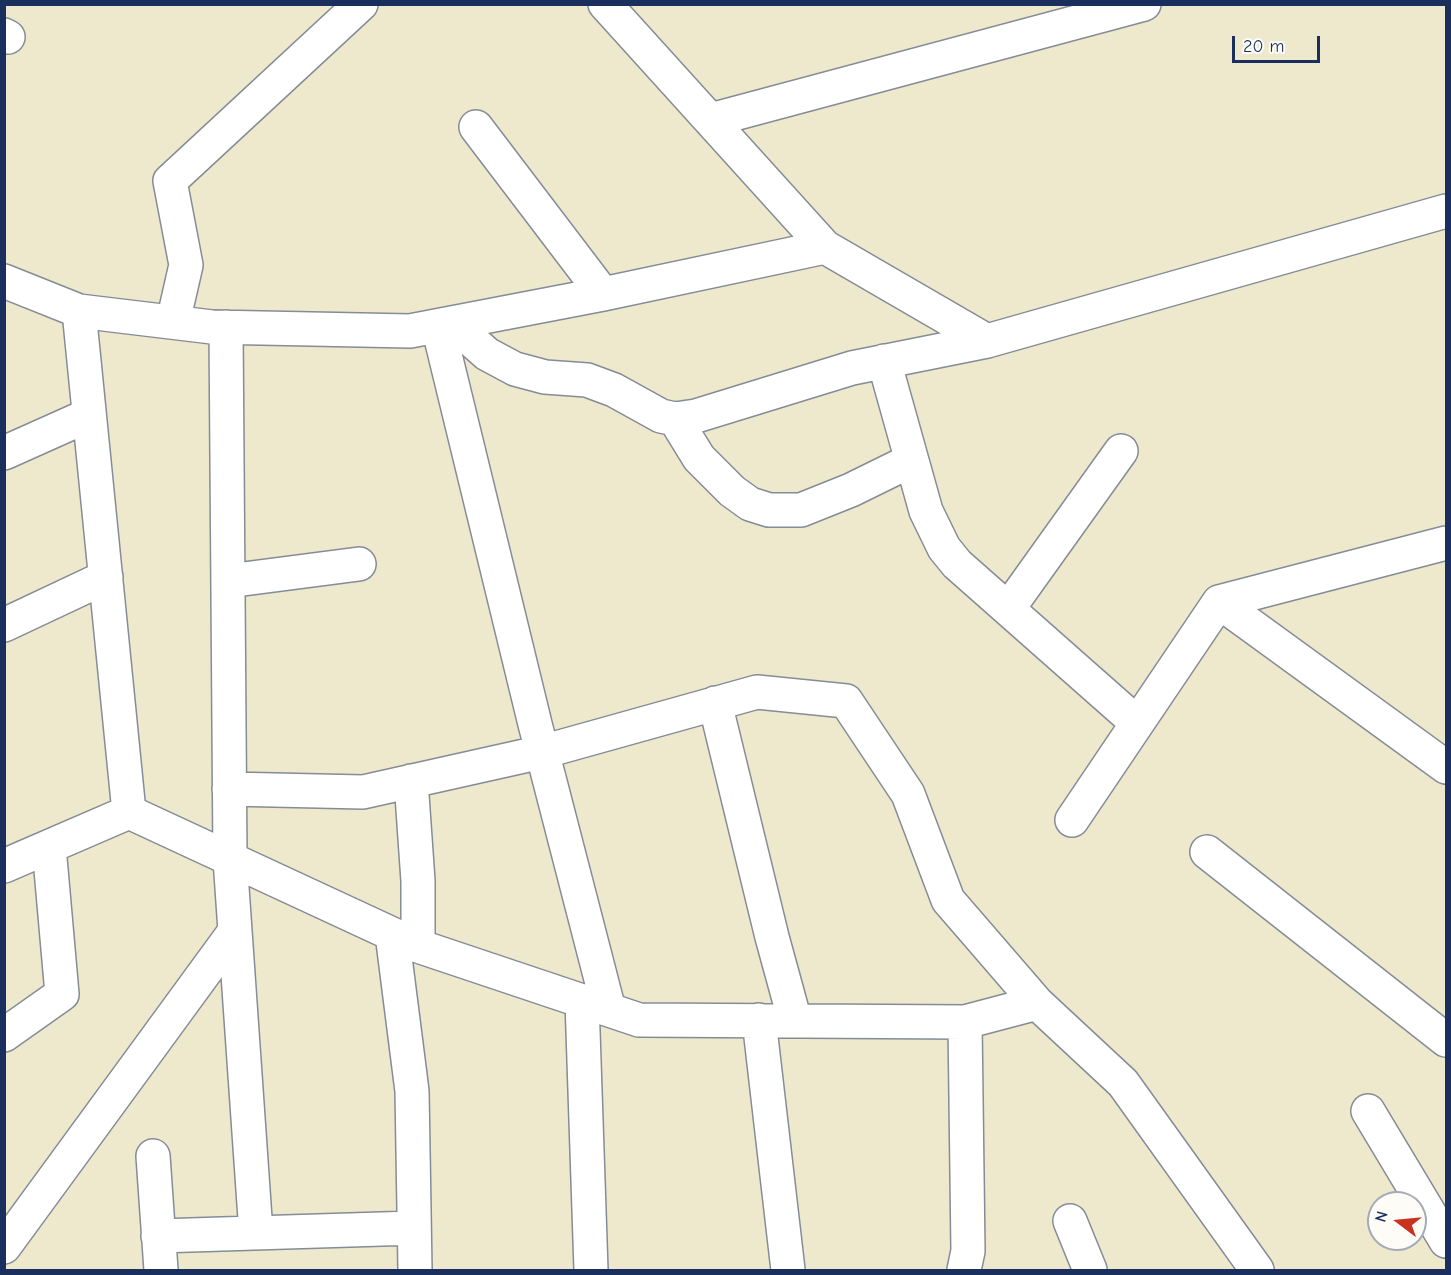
<!DOCTYPE html>
<html>
<head>
<meta charset="utf-8">
<style>
  body { margin:0 }
  #map { position:relative; width:1451px; height:1275px; overflow:hidden; background:#eee8cd; font-family:"Comic Neue",sans-serif }
  canvas { display:block }
  .frame { position:absolute; inset:0; border:6px solid #1b2f5e; pointer-events:none }
  .north { position:absolute; left:1367px; top:1191px; width:60px; height:60px; box-sizing:border-box; background:#fdfcf7; border:2px solid #a3aaba; border-radius:50%; rotate:286deg; font-size:16px; font-weight:700; line-height:24px; text-align:center; color:#1b2f5e }
  .north::after { content:''; display:block; margin:auto; width:21px; height:27px; background:#c8321e; clip-path:polygon(50% 0,100% 100%,50% 72%,0 100%) }
  .scale { position:absolute; left:1232px; top:36px; width:88px; height:27px; box-sizing:border-box; border:3px solid #1b2f5e; border-top:0; padding-left:8px; font-size:18px; line-height:21px; white-space:nowrap; color:#1b2f5e; -webkit-text-stroke:4px #fdfcf7; paint-order:stroke }
</style>
</head>
<body>
<div id="map">
<canvas width="1451" height="1275"></canvas>
<div class="frame"></div>
<div class="north">N</div>
<div class="scale">20 m</div>
</div>
<script>
const g = document.querySelector('canvas').getContext('2d');
g.lineJoin = 'round';
const poly = rows => new Path2D(rows.map(r => 'M' + r).join(''));
function strokePath(path, color, width, dash) { g.strokeStyle = color; g.lineWidth = width; g.lineCap = dash ? 'butt' : 'round'; g.setLineDash(dash || []); g.stroke(path); }
const minor = poly([
  [605,4,825,247],
  [4,35,8,37],
  [711,120,1144,4],
  [476,127,603,294],
  [4,281,79,311,212,327,410,331,603,294,825,247,987,341,1446,211],
  [79,311,129,812,418,946,639,1020,965,1022,1037,1003,1123,1083,1257,1270],
  [173,322,186,265,170,181,361,4],
  [452,323,487,354,515,369,545,377,587,380,614,390,661,416,675,419,696,416,852,368,987,341],
  [438,326,535,724,609,1010],
  [884,361,926,511,944,548,957,564,1137,723],
  [675,419,699,458,732,491,750,504,769,510,801,510,851,490,910,461],
  [4,453,89,415],
  [1446,543,1219,602,1446,767],
  [228,581,359,564],
  [1008,609,1121,451],
  [4,625,106,577],
  [715,703,772,937,795,1021],
  [411,781,418,881,418,946],
  [229,789,363,792,542,752,757,692,846,701,908,794,948,900,1037,1003],
  [1072,820,1219,602],
  [1207,852,1446,1040],
  [4,866,129,812],
  [235,931,256,1233],
  [392,934,412,1091,415,1270],
  [582,1001,591,1270],
  [759,1020,788,1270],
  [4,1035,62,994,49,847],
  [1368,1111,1446,1241],
  [153,1156,161,1270],
  [1070,1221,1090,1270],
  [158,1236,414,1228],
  [4,1247,235,931,230,859,226,327],
  [964,1270,968,1251,965,1022]
]);
strokePath(minor, '#848c96', 36);
strokePath(minor, '#fff', 33);
</script>
</body>
</html>
